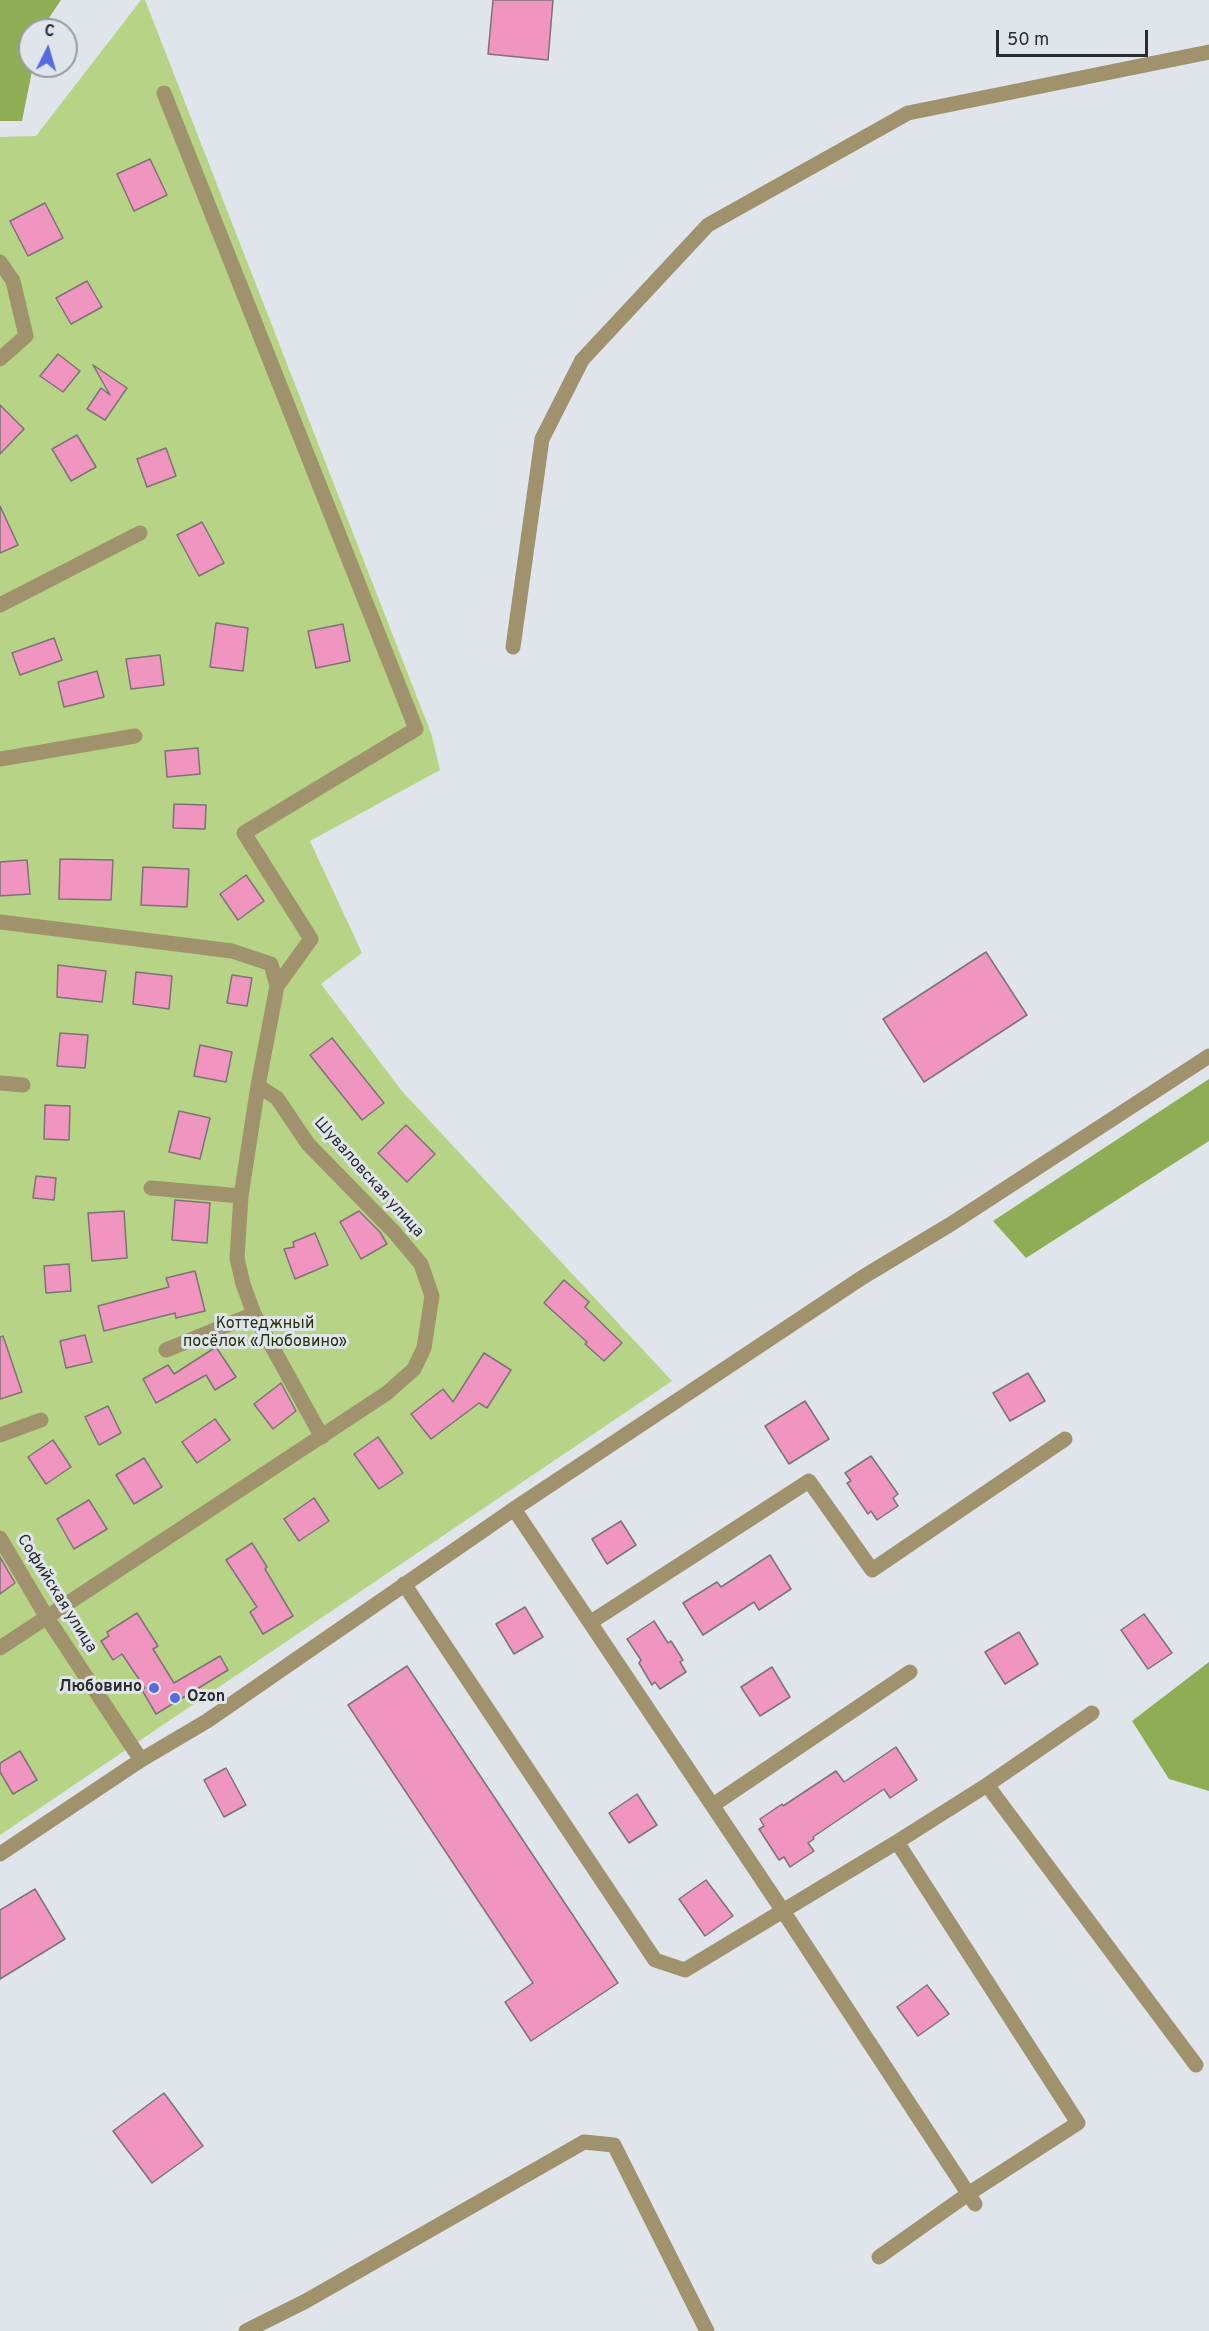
<!DOCTYPE html>
<html>
<head>
<meta charset="utf-8">
<style>
  body { margin:0 }
  #map { position:relative; width:1209px; height:2331px; overflow:hidden; background:#e0e5ec; font-family:Overpass,sans-serif }
  canvas { display:block }
  .north { position:absolute; left:18px; top:18px; width:60px; height:60px; box-sizing:border-box; background:#e0e5ec; border:2px solid #989ba1; border-radius:50%; rotate:5deg; font-size:16px; font-weight:700; line-height:24px; text-align:center; color:#2b2d30 }
  .north::after { content:''; display:block; margin:auto; width:21px; height:27px; background:#576be1; clip-path:polygon(50% 0,100% 100%,50% 72%,0 100%) }
  .scale { position:absolute; left:996px; top:30px; width:152px; height:27px; box-sizing:border-box; border:3px solid #2b2d30; border-top:0; padding-left:8px; font-size:18px; line-height:21px; white-space:nowrap; color:#2b2d30; -webkit-text-stroke:4px #e0e5ec; paint-order:stroke }
</style>
</head>
<body>
<div id="map">
<canvas width="1209" height="2331"></canvas>
<div class="north">С</div>
<div class="scale">50 m</div>
</div>
<script>
const g = document.querySelector('canvas').getContext('2d');
g.lineJoin = 'round';
function paint(path, color) { g.fillStyle = color; g.fill(path, 'evenodd'); }
const poly = rows => new Path2D(rows.map(r => 'M' + r).join(''));
function strokePath(path, color, width, dash) { g.strokeStyle = color; g.lineWidth = width; g.lineCap = dash ? 'butt' : 'round'; g.setLineDash(dash || []); g.stroke(path); }
function label(font, color, halo, rows, align = 'center') {
  g.font = font + ' Overpass,sans-serif'; g.lineWidth = 6; g.setLineDash([]); g.textBaseline = 'middle'; g.strokeStyle = halo; g.fillStyle = color; for (const [text, x, y, turn = 0] of rows) {
    g.save(); g.translate(x, y); g.rotate((+turn || 0) * Math.PI / 180); g.textAlign = isNaN(turn) ? turn : align; if (halo) g.strokeText(text, 0, 0); g.fillText(text, 0, 0); g.restore();
  }
}
paint(poly([
  [141,0,145,0,431,733,440,770,310,841,362,953,321,984,401,1090,672,1381,0,1835,0,137,36,136]
]), '#b7d385');
paint(poly([
  [0,0,61,0,41,30,30,30,30,66,33,66,22,121,0,121],
  [1209,1079,1209,1141,1026,1258,993,1221],
  [1209,1662,1209,1791,1169,1779,1132,1721]
]), '#8fad55');
const building = poly([
  [493,0,553,0,548,60,488,54,493,0],
  [150,159,167,195,134,211,117,174,150,159],
  [45,203,63,238,28,256,10,221,45,203],
  [87,281,102,307,71,324,56,298,87,281],
  [58,354,80,371,63,392,40,376,58,354],
  [93,365,127,388,105,420,87,409,101,388,110,395,93,365],
  [0,405,24,429,0,454,0,405],
  [77,435,96,467,71,481,52,449,77,435],
  [166,448,176,476,147,487,137,459,166,448],
  [0,506,18,545,0,553,0,506],
  [202,522,224,563,199,576,177,535,202,522],
  [216,623,248,628,243,671,210,667,216,623],
  [343,624,350,661,316,668,308,631,343,624],
  [54,638,62,660,20,675,12,653,54,638],
  [160,655,164,685,131,689,126,659,160,655],
  [97,671,104,697,64,707,58,682,97,671],
  [198,748,200,774,167,777,165,751,198,748],
  [174,804,206,805,205,829,173,828,174,804],
  [60,859,113,860,111,900,59,899,60,859],
  [27,860,30,894,0,896,0,862,27,860],
  [143,867,189,869,187,907,141,905,143,867],
  [246,875,264,901,238,920,220,894,246,875],
  [986,952,1027,1015,924,1082,883,1019,986,952],
  [58,965,106,971,102,1002,57,997,58,965],
  [136,972,172,976,169,1009,133,1004,136,972],
  [232,975,252,978,247,1006,227,1003,232,975],
  [60,1033,88,1035,85,1068,57,1066,60,1033],
  [332,1038,384,1103,362,1120,310,1055,332,1038],
  [200,1045,232,1052,226,1082,194,1076,200,1045],
  [45,1105,70,1106,69,1140,44,1139,45,1105],
  [179,1111,210,1118,200,1159,169,1152,179,1111],
  [406,1125,435,1154,407,1182,378,1153,406,1125],
  [36,1176,56,1178,54,1200,33,1198,36,1176],
  [175,1200,210,1203,207,1243,172,1240,175,1200],
  [124,1211,127,1258,92,1261,88,1213,124,1211],
  [359,1211,380,1232,387,1244,361,1259,340,1222,359,1211],
  [315,1233,328,1265,295,1279,284,1249,294,1247,293,1242,315,1233],
  [69,1264,71,1291,46,1293,44,1266,69,1264],
  [195,1271,205,1311,176,1318,175,1313,104,1331,98,1306,169,1287,166,1278,195,1271],
  [564,1280,589,1302,585,1307,622,1343,604,1361,585,1344,587,1342,544,1303,564,1280],
  [85,1335,92,1362,66,1368,60,1341,85,1335],
  [3,1336,22,1392,0,1399,0,1337,3,1336],
  [216,1347,236,1377,215,1390,206,1375,156,1403,143,1379,168,1365,174,1374,216,1347],
  [484,1353,511,1370,487,1408,479,1403,431,1439,411,1414,443,1389,453,1402,484,1353],
  [1028,1373,1045,1401,1010,1421,993,1393,1028,1373],
  [281,1383,296,1411,273,1429,254,1404,281,1383],
  [805,1401,829,1439,789,1464,765,1426,805,1401],
  [108,1406,121,1433,99,1445,85,1417,108,1406],
  [215,1419,230,1440,197,1463,182,1442,215,1419],
  [378,1437,403,1473,379,1489,354,1454,378,1437],
  [53,1440,71,1467,46,1484,28,1457,53,1440],
  [871,1456,898,1494,893,1498,898,1506,877,1520,871,1511,868,1514,847,1483,851,1481,845,1473,871,1456],
  [144,1458,162,1487,134,1504,116,1475,144,1458],
  [314,1498,329,1521,299,1541,284,1519,314,1498],
  [89,1500,107,1529,74,1549,57,1519,89,1500],
  [621,1521,636,1545,607,1564,592,1539,621,1521],
  [252,1543,267,1567,265,1569,293,1616,263,1634,250,1612,257,1607,226,1560,252,1543],
  [770,1555,791,1589,759,1610,754,1602,703,1635,683,1603,717,1582,721,1587,770,1555],
  [0,1557,15,1583,0,1594,0,1557],
  [525,1607,543,1637,514,1654,496,1624,525,1607],
  [137,1613,158,1646,153,1649,174,1683,220,1656,228,1670,156,1714,142,1690,145,1688,122,1654,113,1660,101,1641,109,1636,107,1632,137,1613],
  [1144,1614,1172,1653,1148,1669,1121,1630,1144,1614],
  [654,1621,668,1643,671,1641,683,1660,680,1662,686,1672,660,1689,655,1682,652,1685,639,1663,641,1660,627,1639,654,1621],
  [1019,1632,1038,1664,1005,1684,985,1652,1019,1632],
  [407,1666,618,1983,531,2041,505,2002,533,1983,348,1705,407,1666],
  [772,1667,790,1697,760,1716,741,1687,772,1667],
  [896,1747,917,1780,890,1798,884,1789,813,1837,814,1839,808,1843,814,1851,790,1867,784,1857,779,1860,759,1829,764,1826,760,1819,782,1804,783,1806,836,1771,844,1782,896,1747],
  [20,1751,37,1780,13,1794,0,1772,0,1763,20,1751],
  [226,1768,246,1805,224,1817,204,1780,226,1768],
  [637,1794,657,1825,629,1843,609,1813,637,1794],
  [706,1880,733,1916,705,1936,679,1899,706,1880],
  [35,1889,65,1939,0,1979,0,1910,35,1889],
  [927,1985,949,2014,918,2036,897,2007,927,1985],
  [164,2093,203,2146,152,2183,113,2131,164,2093]
]);
paint(building, '#f095bf');
strokePath(building, '#7c7377', 1.5);
strokePath(poly([
  [164,93,416,729,244,833,311,939,277,986],
  [0,262,13,281,26,336,0,359],
  [0,605,140,533],
  [513,647,542,439,582,360,708,225,908,113,1209,52],
  [0,759,135,736],
  [0,922,232,951,271,964,277,986,258,1086,241,1196,237,1258,243,1284,254,1314,322,1437],
  [0,1083,23,1085],
  [151,1188,241,1196],
  [166,1350,254,1314],
  [0,1435,41,1420],
  [514,1509,783,1911,975,2204],
  [0,1538,46,1616,141,1760],
  [404,1584,655,1960,685,1970,897,1842,987,1785,1092,1713],
  [591,1622,809,1481,872,1570,1065,1439],
  [0,1648,387,1393,414,1369,424,1348,432,1296,421,1264,394,1232,308,1144,277,1098,258,1086],
  [987,1785,1196,2065],
  [713,1805,910,1672],
  [0,1854,141,1760,207,1721,514,1509,863,1277,951,1224,1209,1056],
  [879,2257,968,2194,1078,2123,897,1842],
  [246,2331,306,2301,584,2142,614,2145,707,2331]
]), '#9f926d', 15);
for (const [x, y, r, color] of [
  [154,1688,6,"#576be1"],
  [175,1698,6,"#576be1"]
]) { const dot = new Path2D(); dot.arc(x, y, r, 0, 2 * Math.PI); g.fillStyle = color; g.fill(dot); strokePath(dot, '#e0e5ec', 2); }
label('16px', '#2b2d30', '#e0e5ec', [
  ["Шуваловская улица",368,1178,48],
  ["Софийская улица",56,1594,58]
]);
label('16px', '#27330e', '#e0e5ec', [
  ["Коттеджный",265,1325],
  ["посёлок «Любовино»",265,1343]
]);
label('bold 16px', '#2b2d30', '#e0e5ec', [
  ["Любовино",142,1688],
  ["Ozon",187,1698,"left"]
], 'right');
</script>
</body>
</html>
